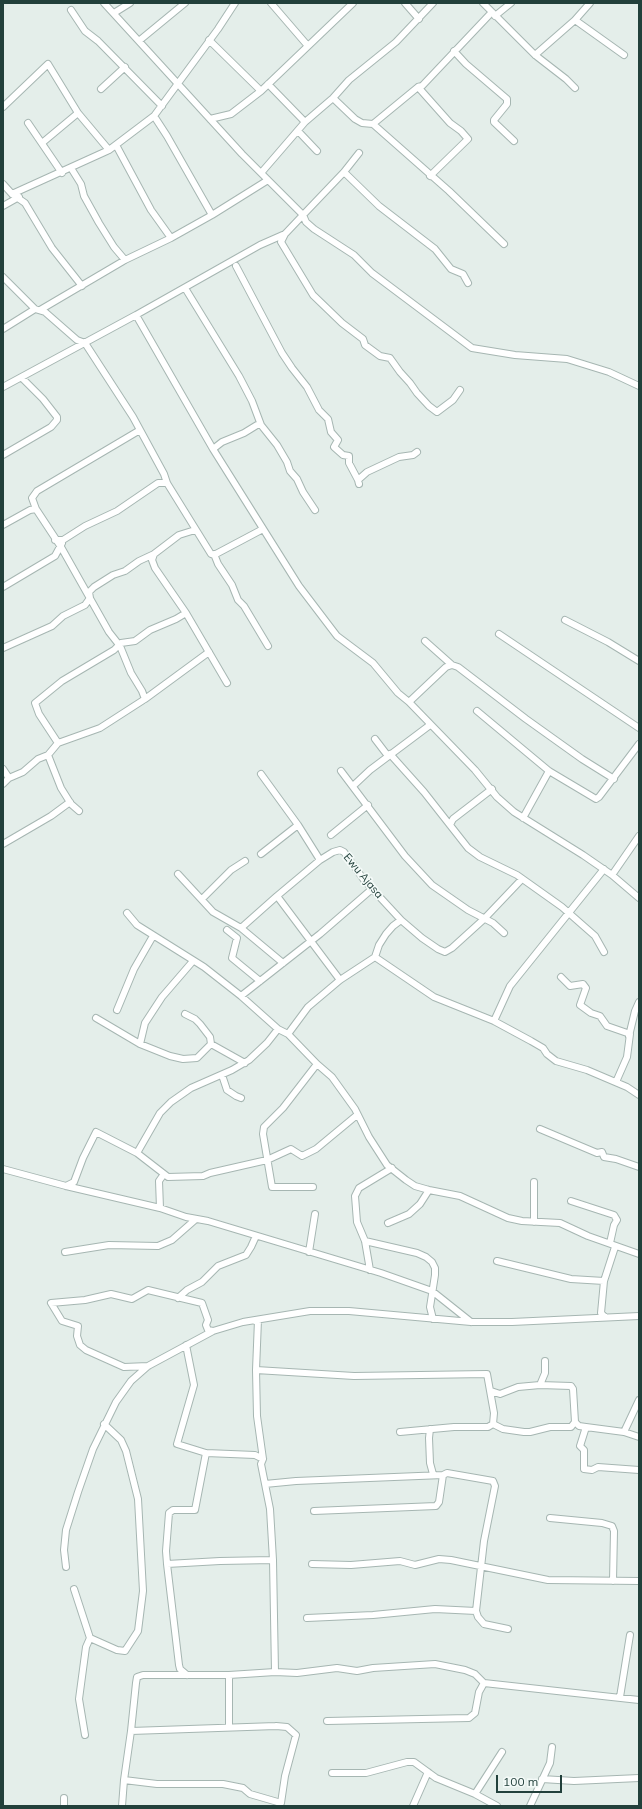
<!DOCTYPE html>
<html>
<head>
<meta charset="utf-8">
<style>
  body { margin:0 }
  #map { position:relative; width:642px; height:1809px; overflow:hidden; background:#e4eeea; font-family:Mulish,sans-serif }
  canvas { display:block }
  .frame { position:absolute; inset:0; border:4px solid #22403b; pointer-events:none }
  .scale { position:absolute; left:496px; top:1775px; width:66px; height:18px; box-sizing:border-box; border:2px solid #22403b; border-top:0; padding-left:5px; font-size:12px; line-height:14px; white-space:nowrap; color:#22403b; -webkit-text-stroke:3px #f4faf8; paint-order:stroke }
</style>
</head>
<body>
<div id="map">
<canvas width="642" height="1809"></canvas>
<div class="frame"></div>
<div class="scale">100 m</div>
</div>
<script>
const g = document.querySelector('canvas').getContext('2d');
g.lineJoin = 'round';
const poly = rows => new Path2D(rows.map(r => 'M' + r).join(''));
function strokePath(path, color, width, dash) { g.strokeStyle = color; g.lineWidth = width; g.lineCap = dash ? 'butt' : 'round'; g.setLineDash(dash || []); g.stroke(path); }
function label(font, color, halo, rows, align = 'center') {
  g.font = font + ' Mulish,sans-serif'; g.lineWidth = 3.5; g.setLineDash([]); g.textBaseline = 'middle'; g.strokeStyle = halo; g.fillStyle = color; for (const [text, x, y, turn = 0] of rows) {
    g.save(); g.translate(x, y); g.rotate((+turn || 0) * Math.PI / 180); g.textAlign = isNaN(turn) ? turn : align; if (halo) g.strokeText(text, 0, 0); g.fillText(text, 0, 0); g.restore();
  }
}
const minor = poly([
  [104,3,242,154,303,215,285,234,260,245,136,315,213,449,299,586,337,636,373,663,398,693,409,702,475,770,497,797,514,812,583,855,612,875,639,898],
  [271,3,308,46],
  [405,3,419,19],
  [483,3,535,55,566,79,575,88],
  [71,10,85,31,98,41,162,106],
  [114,13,130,3],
  [495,16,511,3],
  [575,20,590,3],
  [140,40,185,3],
  [209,40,261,91],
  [454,51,466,64,507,99,507,104,494,120,494,122,514,141],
  [535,55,575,20,624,55],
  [268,84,305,122],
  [418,87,450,123,461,131,468,139,430,176],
  [101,89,125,67],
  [333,98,355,119,362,123,373,124,418,87,422,86,492,12],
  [3,107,48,64,78,113,42,143],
  [78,113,109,150],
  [154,116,167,136,212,215],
  [210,119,231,114,261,91,353,3],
  [28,123,62,173],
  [373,124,449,191,504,244],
  [298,131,317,151],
  [116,145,151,210,171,238],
  [359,153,344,172,303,215,306,222,314,229,354,255,372,273,472,348,515,355,567,359,609,372,639,386],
  [71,168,81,184,84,196,99,223,114,247,125,260],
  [344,172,379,206,435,249,451,269,463,274,468,283],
  [261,173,305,122,333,98,349,80,396,42,433,3],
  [3,184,12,194,25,203,52,248,82,286],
  [12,194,109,150,154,116,218,29,235,3],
  [3,206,19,197],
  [285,234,281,242,313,295,342,323,363,339,365,345,380,356,390,358,400,372,410,383,417,393,429,406,437,412,453,400,460,390],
  [236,266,282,353,292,368,307,387,319,410,328,419,331,432,338,440,334,447,343,455,349,456,349,463,358,480,359,484],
  [3,277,35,309,45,312,77,340,85,343,133,417,164,474,167,483,211,554,214,555,263,529],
  [185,288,239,376,252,401,261,425],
  [40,310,125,260,171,238,212,215,268,180],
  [3,329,35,309],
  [3,387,136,315],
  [213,449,222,442,244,433,257,425,261,425,277,445,287,462,290,471,297,479,303,492,315,510],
  [3,455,51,427,57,420,57,417,43,399,22,378],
  [358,480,367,472,399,457,413,455,417,452],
  [3,525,30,510,36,509],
  [55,540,63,540,85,526,117,511,158,483,167,483],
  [154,554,152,560,155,568,186,613,227,683],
  [215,554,214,554,218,564,232,585,238,600,244,606,268,646],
  [3,587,55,556,62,543],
  [565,620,608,642,639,661],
  [499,634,639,728],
  [425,641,452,665],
  [3,648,52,626,63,616,85,605,90,598,89,592,94,587,113,575,125,571,139,561,154,554,179,535,195,530],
  [145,699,209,652],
  [409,702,446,667,452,665,458,667,526,719,582,759,614,779],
  [477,711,549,771,596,799,599,797,639,744],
  [375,739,388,756],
  [58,743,39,714,35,703,62,681,114,650,121,643,135,641,150,630,176,619,186,613],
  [390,754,424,792,468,848,480,857,517,875,562,907,595,936,604,952],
  [48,755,61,788,71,804,79,811],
  [3,769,9,778],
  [341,771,405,856,432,885,468,910,493,923,504,933],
  [261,774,298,825,320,860],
  [3,784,9,778,23,772,38,759,48,755,58,743,100,728,145,699,142,691,131,673,120,646,109,632,61,547,36,509,32,498,37,491,140,430],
  [353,786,370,770,430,725],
  [523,818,549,771],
  [450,825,453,819,492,789],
  [331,835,368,805],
  [3,844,51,816,70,802],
  [261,854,298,825],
  [178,874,213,912,241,928],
  [612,875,639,836],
  [277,896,241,928,283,963],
  [202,899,231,870,245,861],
  [127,913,137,925,204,967,241,996,320,934,372,889],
  [227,930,237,938,232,958,260,981],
  [375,957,434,997,494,1021,531,1041,543,1048,547,1054,556,1061,587,1070,627,1087,639,1095],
  [561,977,570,986,583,984,586,988,580,1005,591,1013,600,1016,607,1026,630,1034,627,1057,616,1082],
  [340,980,277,896,320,860,333,852,340,850,344,852,364,880,401,920,422,938,438,949,445,952,452,948,484,919,522,879],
  [241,996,278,1029],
  [117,1010,134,969,153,936],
  [185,1014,195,1019,200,1024,210,1037,211,1044,245,1063],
  [96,1018,140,1044,170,1056,183,1059,197,1058,211,1044],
  [494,1021,510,986,604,869],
  [288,1034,308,1007,340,980,375,957,379,945,386,934,393,926,401,920],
  [629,1036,635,1011,639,1002],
  [140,1044,145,1023,162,997,193,961],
  [222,1075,227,1090,236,1096,241,1098],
  [540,1129,597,1153,602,1152,604,1157,616,1159,639,1167],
  [137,1153,160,1113,171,1102,191,1088,232,1070,249,1060,267,1043,278,1029,288,1034,317,1064,332,1077,355,1109,369,1137,387,1165,406,1180,415,1186,429,1190,460,1196,508,1218,522,1221,560,1223,588,1236,639,1254],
  [3,1169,66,1186,160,1208,186,1217,208,1221,381,1273,432,1291,471,1322],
  [534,1182,534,1222],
  [66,1186,74,1182,83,1158,96,1132,137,1153,168,1177,203,1176,210,1173,267,1160,291,1149,302,1156,316,1149,357,1115],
  [313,1187,272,1187,263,1134,264,1127,283,1108,317,1064],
  [571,1201,614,1215,617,1220,614,1225,610,1243],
  [160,1208,159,1181,164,1174],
  [388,1223,409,1214,420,1204,429,1190],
  [365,1241,417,1253,426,1257,432,1262,435,1268,435,1275,430,1307,433,1319],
  [65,1252,109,1245,158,1246,172,1240,196,1219],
  [309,1252,315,1214],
  [497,1261,571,1279,604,1281],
  [370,1270,365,1241,357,1222,355,1196,359,1188,392,1168],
  [178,1298,187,1290,202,1282,218,1266,246,1255,251,1247,256,1236],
  [605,1317,601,1313,604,1281,615,1247],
  [255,1321,258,1320,256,1370],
  [189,1344,186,1345,194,1385,177,1444,206,1453,255,1455,263,1459],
  [148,1366,124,1367,86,1350,80,1345,77,1336,78,1326,62,1321,51,1303,85,1300,111,1294,132,1299,148,1290,152,1291,202,1303,208,1320,206,1325,208,1330,213,1331],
  [540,1385,545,1373,545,1361],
  [491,1391,500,1394,518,1387,540,1385,571,1386,573,1389,575,1422,571,1427,550,1427,530,1432,524,1432,503,1429,493,1424],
  [575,1422,579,1426,586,1427,624,1432,639,1437],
  [586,1427,580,1446,584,1450,584,1469,592,1470,598,1467,639,1470],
  [430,1429,429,1438,430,1463,433,1474],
  [624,1432,639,1400],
  [206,1453,195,1510,173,1510,169,1513,166,1551,167,1564,220,1561,273,1560],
  [265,1484,296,1481,443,1475,447,1473,493,1481,495,1486,484,1541,476,1611,478,1617,484,1624,508,1629],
  [314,1511,436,1506,439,1502,443,1475],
  [550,1518,602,1523,612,1526,614,1531,613,1581],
  [167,1564,179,1665,180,1669,187,1675],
  [312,1564,351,1565,400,1561,415,1565,439,1559,451,1560,548,1580,639,1581],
  [66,1567,64,1550,66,1530,78,1492,93,1449,116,1402,131,1381,148,1366,213,1331,243,1322,310,1311,349,1311,471,1322,512,1322,639,1316],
  [74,1589,90,1638,117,1650,125,1651,138,1631,143,1591,138,1499,126,1451,121,1440,104,1424],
  [307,1618,373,1615,435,1609,476,1611],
  [275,1672,273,1560,270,1509,261,1464,263,1459,257,1416,256,1370,354,1376,487,1374,494,1413,493,1424,488,1427,454,1427,400,1432],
  [620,1697,630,1635],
  [327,1721,469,1718,475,1713,479,1692,484,1683],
  [276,1726,287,1727,296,1735,285,1776,281,1803,250,1794,243,1788,223,1784,157,1784,124,1780,131,1731,276,1726],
  [229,1727,229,1675],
  [131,1731,136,1683,137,1677,143,1675,229,1675,275,1672,297,1673,337,1668,357,1671,373,1668,435,1664,465,1670,475,1674,484,1683,639,1700],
  [85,1735,79,1699,86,1647,90,1638],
  [332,1773,366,1773,407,1762,414,1762,436,1778,475,1794,497,1806],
  [542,1779,574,1781,639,1778],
  [475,1794,502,1752],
  [64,1806,64,1798],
  [122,1806,124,1780],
  [413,1806,428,1772],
  [530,1806,550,1763,552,1747]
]);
strokePath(minor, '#a6b6b2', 8);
strokePath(minor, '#fff', 6);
label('11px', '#22403b', '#f4faf8', [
  ["Ewu Ajasa",363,876,50]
]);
</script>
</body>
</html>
